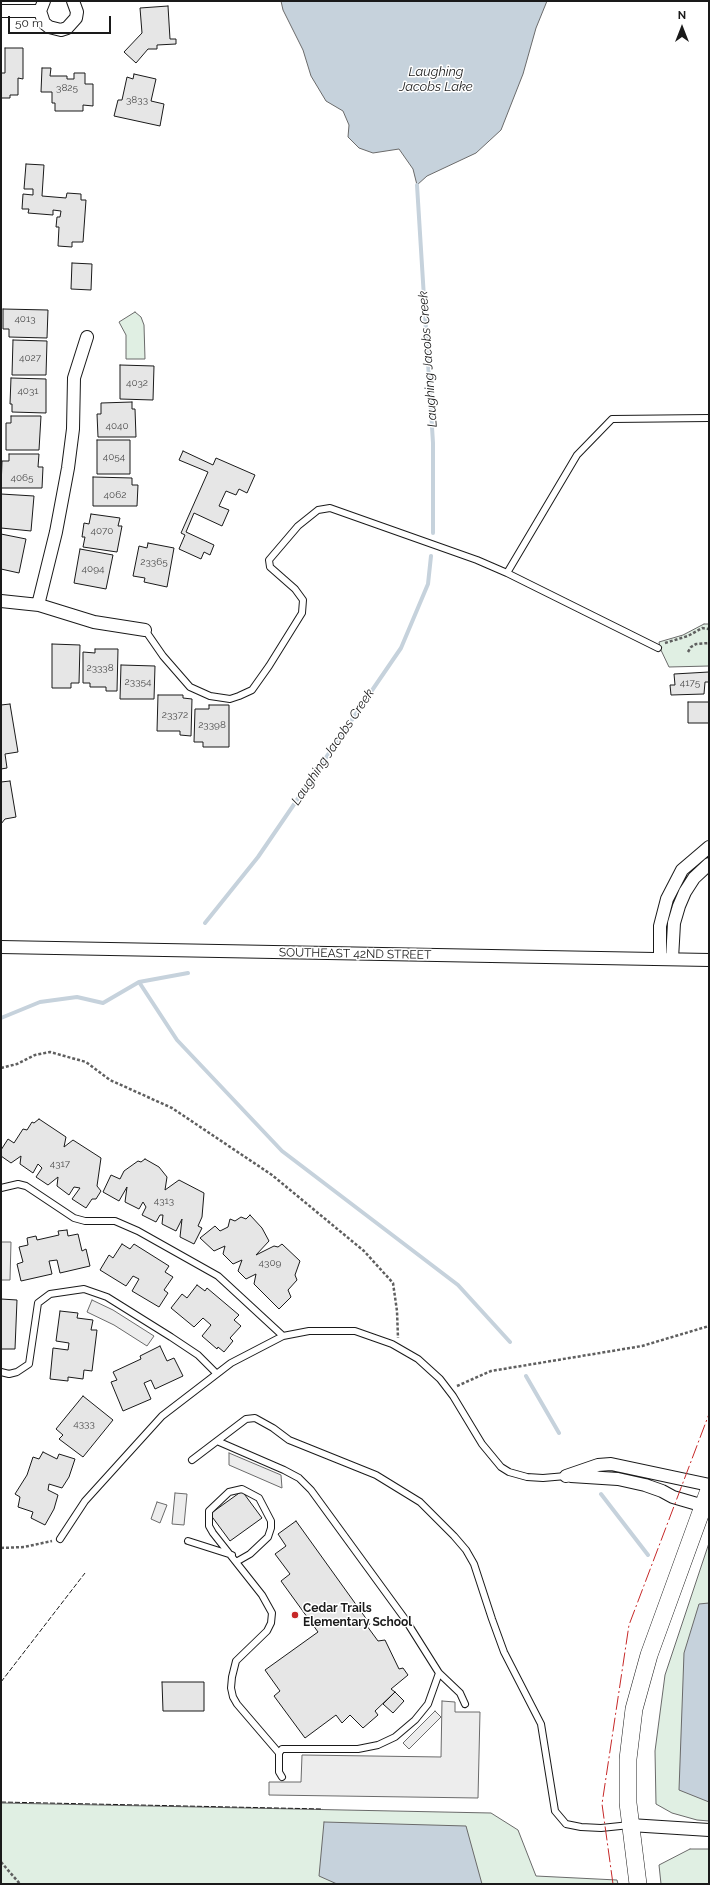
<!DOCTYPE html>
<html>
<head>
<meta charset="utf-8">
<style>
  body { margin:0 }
  #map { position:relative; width:710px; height:1885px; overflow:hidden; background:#fff; font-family:Raleway,sans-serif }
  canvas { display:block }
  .frame { position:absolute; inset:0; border:2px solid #1a1a1a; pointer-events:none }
  .north { position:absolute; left:662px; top:8px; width:40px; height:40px; -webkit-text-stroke:3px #fff; paint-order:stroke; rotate:0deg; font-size:11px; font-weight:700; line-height:16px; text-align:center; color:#1a1a1a }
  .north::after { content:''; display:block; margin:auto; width:14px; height:18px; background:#1a1a1a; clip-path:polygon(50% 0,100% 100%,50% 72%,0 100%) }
  .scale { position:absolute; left:8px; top:16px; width:103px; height:18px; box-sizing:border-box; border:2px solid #1a1a1a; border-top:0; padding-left:5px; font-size:12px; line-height:14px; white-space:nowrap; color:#1a1a1a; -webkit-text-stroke:3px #fff; paint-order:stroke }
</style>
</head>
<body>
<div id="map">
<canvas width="710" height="1885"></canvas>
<div class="frame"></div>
<div class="north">N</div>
<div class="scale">50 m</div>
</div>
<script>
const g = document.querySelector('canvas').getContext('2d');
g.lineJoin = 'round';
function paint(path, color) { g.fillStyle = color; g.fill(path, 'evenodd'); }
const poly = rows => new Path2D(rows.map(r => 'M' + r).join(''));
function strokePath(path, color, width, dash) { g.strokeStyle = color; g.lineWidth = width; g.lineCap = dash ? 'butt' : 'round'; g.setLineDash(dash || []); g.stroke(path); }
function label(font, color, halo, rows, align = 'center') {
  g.font = font + ' Raleway,sans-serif'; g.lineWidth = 3; g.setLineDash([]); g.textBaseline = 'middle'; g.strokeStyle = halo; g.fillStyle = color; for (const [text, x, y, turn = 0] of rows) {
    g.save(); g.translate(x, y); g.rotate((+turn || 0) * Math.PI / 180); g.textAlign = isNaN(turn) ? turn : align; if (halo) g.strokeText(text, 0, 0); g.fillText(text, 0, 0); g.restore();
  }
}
const green = poly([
  [135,312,141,317,144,325,145,359,126,359,126,335,119,322,135,312],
  [704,624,709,624,709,666,669,667,660,648,659,642,683,635,704,624],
  [709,1543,709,1821,697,1820,672,1813,656,1804,655,1751,665,1675,709,1543],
  [1,1803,491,1813,518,1830,536,1876,617,1880,618,1884,1,1884,1,1803],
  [690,1849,709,1849,709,1884,661,1884,659,1865,690,1849]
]);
paint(green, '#e0efe3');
strokePath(green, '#6a6a6a', 1);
const parking = poly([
  [1,1242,11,1242,10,1280,1,1280,1,1242],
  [92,1300,113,1310,154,1336,147,1346,114,1325,87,1312,92,1300],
  [229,1453,281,1475,282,1488,229,1465,229,1453],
  [175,1493,187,1494,184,1525,172,1524,175,1493],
  [157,1502,167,1505,160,1523,151,1519,157,1502],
  [442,1701,455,1702,455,1712,480,1712,478,1798,269,1795,269,1782,301,1782,302,1755,441,1757,442,1701],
  [435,1711,441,1717,409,1749,403,1743,435,1711]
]);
paint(parking, '#ededed');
strokePath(parking, '#6a6a6a', 1);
const water = poly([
  [281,1,547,1,536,28,523,74,501,130,476,153,427,176,417,185,413,169,399,149,373,153,359,148,348,137,349,125,343,111,326,101,311,76,303,50,283,10,281,1],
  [709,1603,709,1802,679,1790,684,1653,699,1604,709,1603],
  [324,1822,466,1826,482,1884,337,1884,319,1876,324,1822]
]);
paint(water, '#c6d2dc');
strokePath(water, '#6a6a6a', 1);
strokePath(poly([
  [417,185,433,443,433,533],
  [205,923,258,857,401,648,428,584,431,556],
  [139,982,177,1040,282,1151,458,1285,510,1342],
  [1,1018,40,1002,77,997,103,1003,139,982,188,973],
  [526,1376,559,1433],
  [601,1494,648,1555]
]), '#c6d2dc', 4);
const building = poly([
  [168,6,170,39,176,39,176,44,157,45,157,49,148,49,136,63,124,52,142,33,140,8,168,6],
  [5,48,23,48,23,79,18,78,18,95,10,95,10,98,1,98,1,73,5,73,5,48],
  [42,68,51,68,50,76,67,76,67,79,74,79,74,73,85,73,85,84,93,84,93,106,83,105,83,111,55,111,55,103,52,103,52,92,41,92,42,68],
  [134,74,156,79,151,101,164,104,160,126,114,116,118,100,122,100,127,77,133,79,134,74],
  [26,164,44,165,42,196,66,198,67,193,81,194,81,200,86,200,83,242,72,242,72,247,58,246,59,227,56,227,57,217,60,217,61,211,53,210,53,215,28,213,29,209,22,209,23,194,33,195,33,189,24,189,26,164],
  [72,263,92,264,91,290,71,289,72,263],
  [3,309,48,310,47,338,9,337,9,329,3,329,3,309],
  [13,340,47,341,46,375,12,375,13,340],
  [120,365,154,366,153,400,120,399,120,365],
  [11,378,46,379,46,413,12,412,12,404,10,404,11,378],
  [132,402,132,409,135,409,136,437,98,437,97,414,101,414,101,403,132,402],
  [11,416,41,416,39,450,6,450,6,423,11,423,11,416],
  [97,440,130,440,130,474,97,474,97,440],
  [183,451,213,465,216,458,255,475,247,493,239,489,236,495,226,491,219,506,229,510,222,526,194,513,186,532,214,545,210,555,204,552,201,559,179,549,185,535,181,533,208,472,179,460,183,451],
  [9,454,39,454,38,467,43,467,42,488,1,488,2,461,9,461,9,454],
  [93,477,132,478,132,485,138,485,137,506,93,506,93,477],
  [1,494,34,496,31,531,1,528,1,494],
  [91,514,120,518,118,526,122,526,117,552,83,547,85,537,82,537,84,523,89,524,91,514],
  [1,534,26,539,19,573,1,569,1,534],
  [148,543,174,548,167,587,144,582,145,578,133,576,139,546,147,548,148,543],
  [80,549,113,555,106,589,74,583,80,549],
  [52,644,80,645,79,683,71,683,71,688,52,688,52,644],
  [95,649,118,649,117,691,106,691,106,687,90,687,90,683,83,683,83,652,95,653,95,649],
  [121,665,155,666,154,699,120,699,121,665],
  [709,672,709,682,705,682,704,694,671,695,670,685,675,685,674,674,709,672],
  [158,695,183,695,183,698,192,699,191,736,180,735,180,731,157,731,158,695],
  [688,702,709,702,709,723,688,723,688,702],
  [10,704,18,752,5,754,7,768,1,769,1,705,10,704],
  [209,705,229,705,229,747,203,747,203,742,194,742,195,709,209,709,209,705],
  [10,781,16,817,5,819,1,824,1,782,10,781],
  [39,1119,66,1137,64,1147,73,1140,101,1158,97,1186,101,1191,96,1199,92,1199,86,1208,72,1199,80,1188,74,1187,69,1195,57,1186,58,1177,48,1185,36,1177,42,1168,38,1164,33,1173,20,1164,21,1156,11,1163,1,1156,1,1150,8,1139,14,1143,23,1129,27,1130,32,1122,34,1123,39,1119],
  [145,1159,159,1167,167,1177,165,1190,179,1180,204,1193,202,1217,198,1226,202,1228,194,1244,180,1237,182,1219,176,1231,162,1224,163,1215,160,1215,156,1222,142,1215,146,1207,143,1202,139,1209,125,1202,127,1187,119,1201,103,1192,111,1175,120,1179,124,1171,138,1161,141,1162,145,1159],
  [250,1215,262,1228,269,1241,256,1255,274,1246,278,1247,282,1244,300,1261,295,1275,297,1280,288,1290,291,1297,279,1309,254,1284,256,1274,246,1279,238,1271,242,1260,233,1264,223,1254,225,1246,214,1251,200,1238,215,1226,220,1231,228,1227,230,1219,235,1221,241,1217,246,1219,250,1215],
  [67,1230,68,1236,78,1234,82,1251,86,1249,90,1266,60,1273,57,1260,49,1261,52,1274,21,1281,17,1264,23,1262,19,1247,28,1245,27,1238,36,1236,37,1240,59,1235,58,1231,67,1230],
  [122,1244,130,1249,134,1244,169,1266,165,1272,173,1277,164,1290,168,1293,159,1307,132,1291,139,1279,133,1276,126,1286,100,1270,109,1255,113,1258,122,1244],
  [197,1285,205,1291,207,1288,239,1315,234,1320,241,1326,230,1338,233,1341,224,1352,218,1347,217,1349,202,1336,211,1325,203,1318,194,1327,171,1308,182,1294,187,1298,197,1285],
  [1,1299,17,1300,15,1349,1,1349,1,1299],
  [60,1311,78,1313,77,1318,93,1320,91,1330,97,1330,92,1371,84,1370,83,1379,68,1377,68,1381,50,1379,53,1348,68,1350,69,1343,56,1341,60,1311],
  [160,1346,167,1361,174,1358,183,1376,155,1389,151,1380,144,1383,151,1399,123,1411,111,1382,117,1380,113,1372,141,1359,140,1356,160,1346],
  [83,1396,113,1420,83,1457,59,1439,63,1435,56,1429,83,1396],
  [43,1452,57,1459,59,1454,75,1459,69,1477,62,1488,49,1484,48,1490,58,1495,54,1509,45,1525,31,1518,33,1512,18,1507,20,1497,15,1494,27,1475,33,1457,39,1459,43,1452],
  [242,1491,262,1518,230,1541,210,1514,242,1491],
  [296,1521,370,1624,367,1626,378,1641,385,1640,399,1669,403,1668,408,1675,391,1689,395,1692,375,1711,378,1715,363,1728,350,1715,342,1723,336,1715,305,1738,274,1696,280,1691,265,1670,318,1632,281,1581,290,1574,275,1554,286,1546,278,1534,296,1521],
  [162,1682,204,1682,204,1711,163,1711,162,1682],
  [395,1692,404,1701,393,1713,383,1704,395,1692]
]);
paint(building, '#e6e6e6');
strokePath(building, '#1a1a1a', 1);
const service = poly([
  [507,573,658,648],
  [145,630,163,656,190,687,210,696,230,699,239,696,252,690,269,666,302,613,303,600,295,589,270,567,269,560,298,526,318,510,330,508,477,560,507,573,577,455,612,419,709,418],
  [1,1188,18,1184,26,1186,74,1218,85,1221,115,1221,138,1231,218,1276,283,1336],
  [1,1372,9,1374,17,1372,29,1364,38,1303,50,1294,84,1289,107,1297,171,1337,198,1355,217,1374],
  [192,1460,217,1441],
  [60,1539,85,1501,162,1416,231,1363,283,1336,309,1331,355,1331,392,1344,418,1359,440,1379,453,1396,482,1444,501,1467,509,1472,527,1477,543,1478,566,1476],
  [188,1541,232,1555],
  [236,1562,250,1554,268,1537,271,1528,271,1521,259,1498,242,1489,229,1492,209,1511,209,1526,213,1533,262,1595,272,1613,271,1623,267,1631,236,1661,232,1677,231,1688,233,1697,237,1704,279,1753],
  [465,1704,460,1693,439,1673,405,1619,311,1490,299,1478,284,1470,217,1441,246,1419,255,1418,273,1428,289,1440,376,1475,420,1502,454,1536,466,1550,474,1564,492,1619,504,1652,541,1724,555,1811,566,1824,581,1827,601,1828,630,1825],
  [282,1777,279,1772,279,1753,282,1749,358,1749,378,1745,395,1737,415,1720,428,1704,439,1673]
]);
const minor = poly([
  [44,1,40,11,44,23,49,27,61,30,67,28,76,18,77,12,73,1],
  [1,11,40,11],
  [1,601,39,605,94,622,145,630],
  [38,605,56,532,68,468,73,429,74,378,87,337],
  [1,947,709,960],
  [660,959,660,926,667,899,682,870,709,847],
  [672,959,674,923,679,906,685,892,694,878,709,864],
  [566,1476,598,1465,611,1464,709,1485],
  [571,1476,618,1479,645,1485,662,1491,673,1497,704,1506],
  [630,1825,709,1830]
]);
const secondary = poly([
  [638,1884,628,1803,628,1759,634,1709,649,1655,709,1490]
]);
strokePath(service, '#1a1a1a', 8);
strokePath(minor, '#1a1a1a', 14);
strokePath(secondary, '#1a1a1a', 18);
strokePath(poly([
  [665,643,688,636,702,628,709,629],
  [688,652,691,647,696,644,709,643],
  [1,1068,17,1064,35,1055,50,1052,86,1062,110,1080,172,1108,272,1175,364,1251,393,1283,397,1311,398,1338],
  [457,1386,491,1371,642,1346,709,1326],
  [1,1548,24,1547,52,1541],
  [1,1862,20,1884]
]), '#5f5f5f', 2.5, [3, 2]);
strokePath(service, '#fff', 6);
strokePath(minor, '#fff', 12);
strokePath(secondary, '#fff', 17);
strokePath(poly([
  [1,1682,85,1573],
  [1,1802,323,1809]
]), '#1a1a1a', 1, [5, 2]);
strokePath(poly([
  [613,1884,602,1804,629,1625,709,1414]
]), '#c62828', 1, [14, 3, 2, 3]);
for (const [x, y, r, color] of [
  [295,1615,4,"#c62828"]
]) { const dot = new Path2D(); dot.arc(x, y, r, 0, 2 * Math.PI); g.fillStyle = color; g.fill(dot); strokePath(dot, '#fff', 1.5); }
label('10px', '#4d4d4d', null, [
  ["3825",67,88],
  ["3833",137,100],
  ["4013",25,319],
  ["4027",30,358],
  ["4032",137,383],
  ["4031",28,391],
  ["4040",117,426],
  ["4054",114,457],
  ["4065",22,478],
  ["4062",115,495],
  ["4070",102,531],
  ["23365",154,562],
  ["4094",93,569],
  ["23338",100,668],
  ["23354",138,682],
  ["4175",690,683],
  ["23372",175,715],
  ["23398",212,725],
  ["4317",60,1164],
  ["4313",164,1201],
  ["4309",270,1263],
  ["4333",84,1424]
]);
label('12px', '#1a1a1a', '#fff', [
  ["SOUTHEAST 42ND STREET",355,954,1]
]);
label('bold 12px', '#1a1a1a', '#fff', [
  ["Cedar Trails",303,1608],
  ["Elementary School",303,1622]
], 'left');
label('italic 13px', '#1a1a1a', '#fff', [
  ["Laughing",436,72],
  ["Jacobs Lake",436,87],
  ["Laughing Jacobs Creek",428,359,-94],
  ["Laughing Jacobs Creek",333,747,-56]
]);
</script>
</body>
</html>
